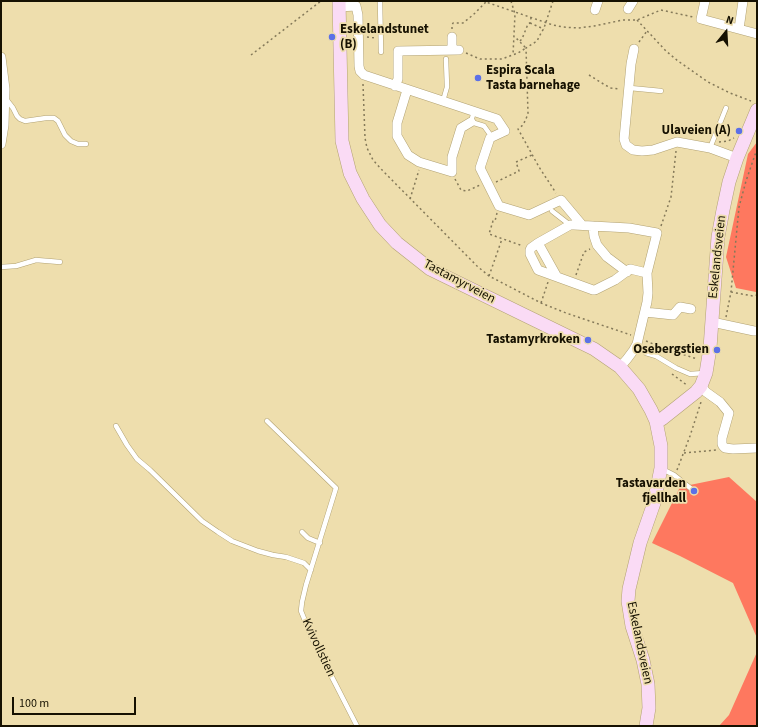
<!DOCTYPE html>
<html>
<head>
<meta charset="utf-8">
<style>
  body { margin:0 }
  #map { position:relative; width:758px; height:727px; overflow:hidden; background:#eedead; font-family:"Source Sans 3",sans-serif }
  canvas { display:block }
  .frame { position:absolute; inset:0; border:2px solid #161101; pointer-events:none }
  .north { position:absolute; left:706px; top:12px; width:40px; height:40px; -webkit-text-stroke:3px #eedead; paint-order:stroke; rotate:18deg; font-size:11px; font-weight:700; line-height:16px; text-align:center; color:#161101 }
  .north::after { content:''; display:block; margin:auto; width:14px; height:18px; background:#161101; clip-path:polygon(50% 0,100% 100%,50% 72%,0 100%) }
  .scale { position:absolute; left:12px; top:697px; width:124px; height:18px; box-sizing:border-box; border:2px solid #161101; border-top:0; padding-left:5px; font-size:12px; line-height:14px; white-space:nowrap; color:#161101; -webkit-text-stroke:3px #eedead; paint-order:stroke }
</style>
</head>
<body>
<div id="map">
<canvas width="758" height="727"></canvas>
<div class="frame"></div>
<div class="north">N</div>
<div class="scale">100 m</div>
</div>
<script>
const g = document.querySelector('canvas').getContext('2d');
g.lineJoin = 'round';
function paint(path, color) { g.fillStyle = color; g.fill(path, 'evenodd'); }
const poly = rows => new Path2D(rows.map(r => 'M' + r).join(''));
function strokePath(path, color, width, dash) { g.strokeStyle = color; g.lineWidth = width; g.lineCap = dash ? 'butt' : 'round'; g.setLineDash(dash || []); g.stroke(path); }
function label(font, color, halo, rows, align = 'center') {
  g.font = font + ' "Source Sans 3",sans-serif'; g.lineWidth = 3.5; g.setLineDash([]); g.textBaseline = 'middle'; g.strokeStyle = halo; g.fillStyle = color; for (const [text, x, y, turn = 0] of rows) {
    g.save(); g.translate(x, y); g.rotate((+turn || 0) * Math.PI / 180); g.textAlign = isNaN(turn) ? turn : align; if (halo) g.strokeText(text, 0, 0); g.fillText(text, 0, 0); g.restore();
  }
}
paint(poly([
  [757,142,757,292,756,292,736,288,726,257,748,154],
  [729,477,757,502,757,638,733,583,680,556,652,543,680,487],
  [757,652,757,726,719,726,729,715]
]), '#fe785f');
const service = poly([
  [380,1,381,52],
  [630,88,661,91],
  [6,99,13,108,17,116,20,119,25,121,46,118,54,118,58,121,65,135,71,141,78,144,86,144],
  [443,101,447,87,446,59],
  [474,111,471,122,484,126,489,133],
  [710,148,726,108],
  [552,211,570,225],
  [1,267,16,266,36,260,60,262],
  [646,353,656,356,676,368,690,374,705,373],
  [267,421,336,488,306,585,302,602,301,611,312,638,357,726],
  [116,426,127,445,137,459,150,470,202,521,218,532,232,541,258,551,273,555,286,557,304,563,311,570],
  [662,469,674,475,694,491],
  [302,532,308,538,320,543]
]);
const minor = poly([
  [705,1,701,19,757,34],
  [339,7,356,6,358,15,359,66,360,71,364,75,497,119,505,131,490,138,480,168,499,206,529,215,561,200,582,225],
  [628,9,633,1],
  [595,10,598,1],
  [739,29,743,1],
  [452,37,452,50],
  [634,49,631,64,624,139,626,145,633,150,642,151,653,150,677,142,710,148,737,158],
  [1,57,5,89,4,125,1,144],
  [395,86,398,79,398,51,459,50],
  [407,90,397,123,397,136,408,155,419,162,452,172,452,157,461,128,471,122],
  [593,226,594,236,597,245,607,257,627,272],
  [538,243,557,277],
  [645,312,673,315,680,307,691,309],
  [712,322,754,331,757,331],
  [620,367,627,359,633,351,637,344,647,302,648,293,647,273,657,233,629,228,574,225,570,225,538,243,531,248,530,250,530,254,538,270,593,290,595,290,615,280,630,269,647,273],
  [701,386,706,392,720,402,729,413,722,438,722,444,723,446,725,448,733,449,757,448]
]);
const secondary = poly([
  [339,1,342,141,350,173,363,199,380,225,397,243,430,269,594,349,620,367,639,389,651,410,656,421,661,446,661,468,654,503,640,543,629,589,628,601,632,626,643,660,648,684,649,708,646,726],
  [656,421,662,419,696,392,701,386,706,373,710,348,718,237,723,210,729,182,737,158,757,110]
]);
strokePath(service, '#b2a273', 5.5);
strokePath(minor, '#b2a273', 10);
strokePath(secondary, '#b2a273', 14);
strokePath(poly([
  [483,1,553,25,563,27,578,28,594,26,623,20,637,20,661,10,693,17],
  [511,1,515,14,513,55],
  [553,1,544,28,540,35,537,41,526,48,528,113,526,119,523,125,518,129,539,167,556,193],
  [637,20,666,51,678,61,708,82,730,93,751,101],
  [530,23,544,29],
  [452,29,452,25,453,23,463,23,473,15,486,2],
  [367,37,375,38],
  [520,41,522,39,528,24,530,23,531,17],
  [639,42,647,31],
  [466,53,480,59,502,59,518,53,526,48,514,36],
  [251,55,321,1],
  [589,75,605,85,611,88,620,89],
  [363,84,365,138,367,148,373,160,383,171,477,266,489,276,541,303,566,313,631,335],
  [719,142,728,141,734,138],
  [455,179,461,190,467,191,480,185],
  [496,182,519,171,516,162,532,155],
  [410,199,419,170],
  [497,213,495,221,493,221,489,234,523,246],
  [661,226,671,197,676,151],
  [576,275,584,252,590,249],
  [489,276,502,239],
  [731,292,753,296,757,295],
  [541,303,548,282],
  [726,317,731,292,739,207,746,181,757,149],
  [646,341,658,346,697,359],
  [672,374,688,386],
  [684,453,716,450],
  [677,470,690,436,701,402],
  [668,488,672,481]
]), '#847959', 1.5, [2, 3]);
strokePath(service, '#fff', 4.5);
strokePath(minor, '#fff', 9);
strokePath(secondary, '#fadbf5', 13);
for (const [x, y, r, color] of [
  [332,37,4,"#5c70e7"],
  [478,78,4,"#5c70e7"],
  [739,131,4,"#5c70e7"],
  [588,340,4,"#5c70e7"],
  [717,350,4,"#5c70e7"],
  [694,491,4,"#5c70e7"]
]) { const dot = new Path2D(); dot.arc(x, y, r, 0, 2 * Math.PI); g.fillStyle = color; g.fill(dot); strokePath(dot, '#eedead', 1.5); }
label('bold 13px', '#161101', '#eedead', [
  ["Eskelandstunet",340,30,"left"],
  ["(B)",340,45,"left"],
  ["Espira Scala",486,71,"left"],
  ["Tasta barnehage",486,86,"left"],
  ["Ulaveien (A)",731,131],
  ["Tastamyrkroken",580,340],
  ["Osebergstien",709,350],
  ["Tastavarden",686,484],
  ["fjellhall",686,499]
], 'right');
label('13px', '#161101', '#eedead', [
  ["Eskelandsveien",718,257,-84],
  ["Tastamyrveien",459,282,28],
  ["Eskelandsveien",639,643,78],
  ["Kvivollstien",318,648,65]
]);
</script>
</body>
</html>
